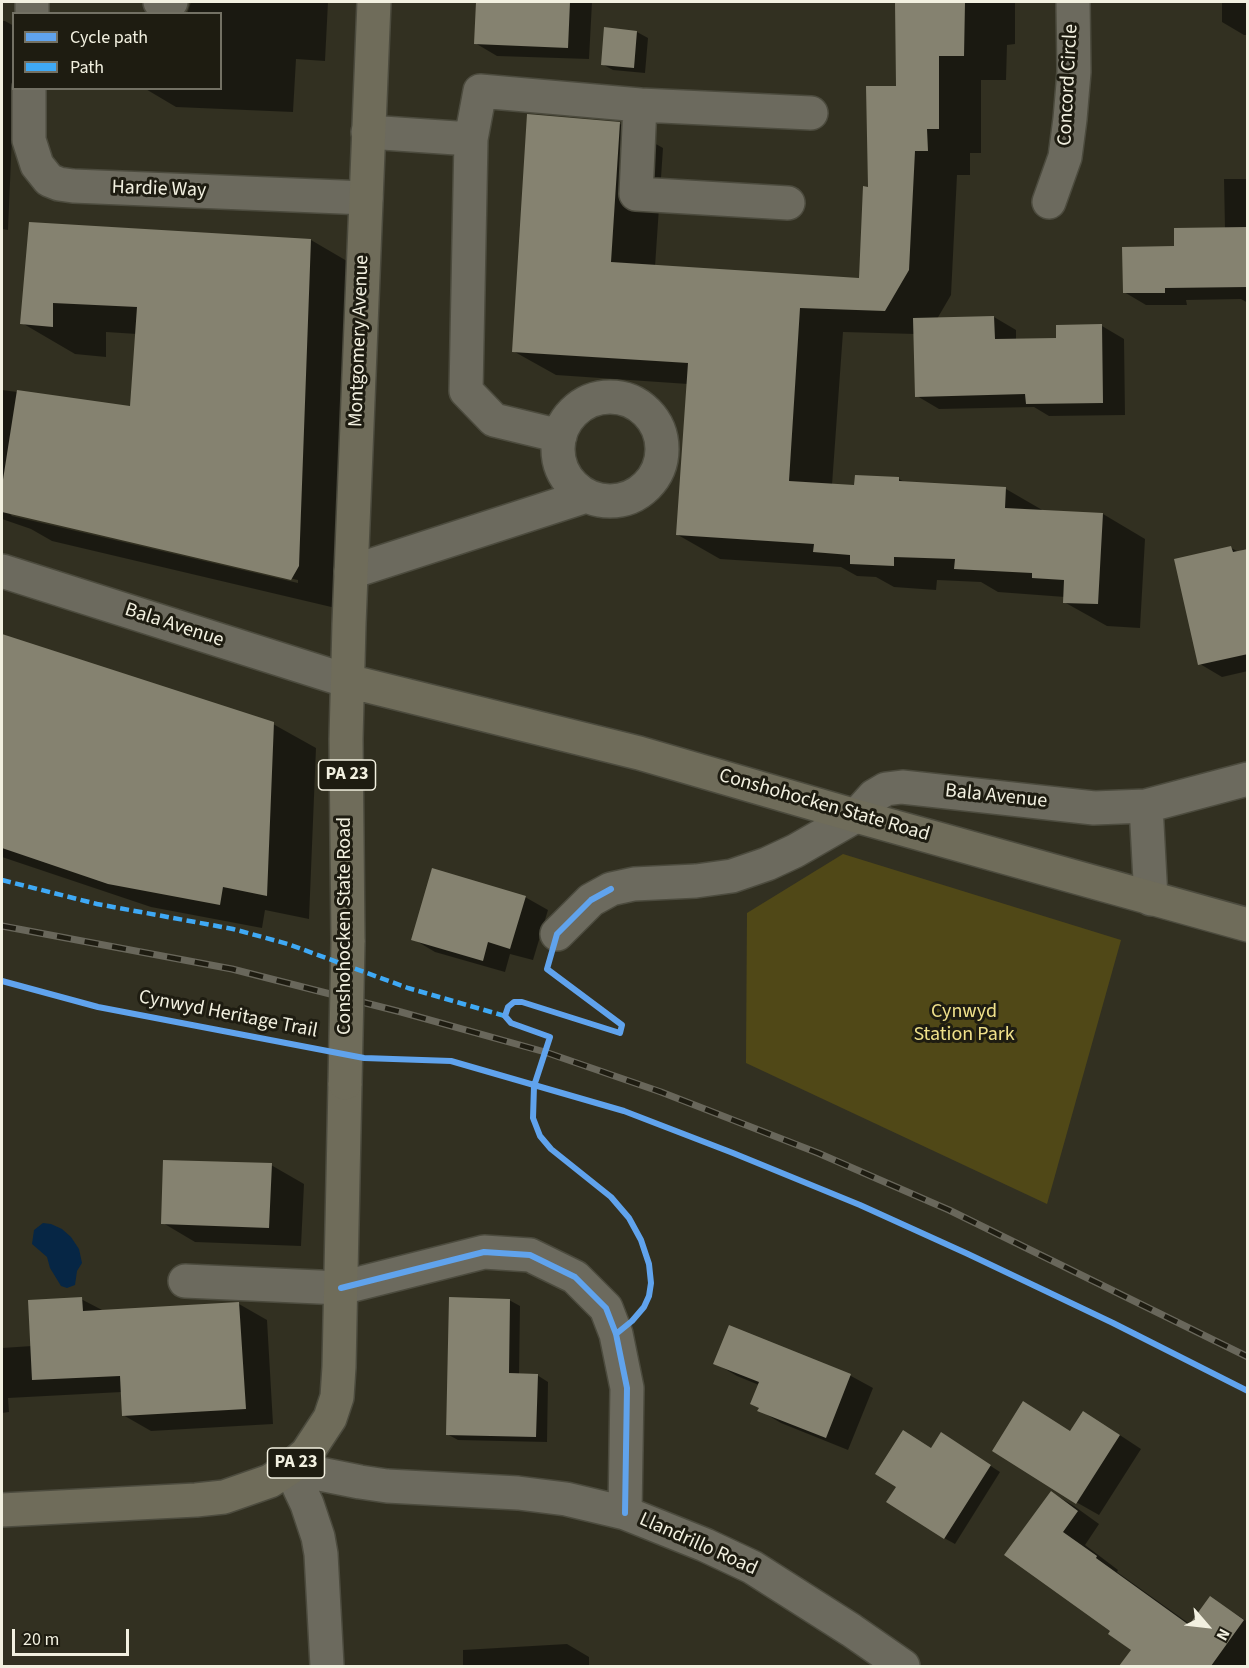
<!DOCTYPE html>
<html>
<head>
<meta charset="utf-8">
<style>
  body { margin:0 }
  #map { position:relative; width:1249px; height:1668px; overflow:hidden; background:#323021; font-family:"Source Sans 3",sans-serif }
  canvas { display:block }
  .frame { position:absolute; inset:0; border:3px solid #f2f0e0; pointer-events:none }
  .legend { position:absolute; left:12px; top:12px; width:210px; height:78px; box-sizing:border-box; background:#1e1c11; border:2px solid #737164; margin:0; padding:8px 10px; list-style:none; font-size:18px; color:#f2f0e0 }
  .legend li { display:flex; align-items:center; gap:12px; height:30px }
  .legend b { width:30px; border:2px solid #737164 }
  .north { position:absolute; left:1177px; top:1596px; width:60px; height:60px; -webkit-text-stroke:4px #1e1c11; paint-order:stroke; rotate:118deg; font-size:16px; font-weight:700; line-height:24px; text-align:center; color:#f2f0e0 }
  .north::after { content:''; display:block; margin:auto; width:21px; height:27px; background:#f2f0e0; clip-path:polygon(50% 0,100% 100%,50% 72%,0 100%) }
  .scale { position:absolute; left:12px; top:1629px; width:117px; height:27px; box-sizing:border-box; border:3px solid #f2f0e0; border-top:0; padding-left:8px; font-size:18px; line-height:21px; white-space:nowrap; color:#f2f0e0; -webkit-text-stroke:4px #1e1c11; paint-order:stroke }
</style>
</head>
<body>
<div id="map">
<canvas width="1249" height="1668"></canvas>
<div class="frame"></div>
<ul class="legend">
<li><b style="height:8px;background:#60a3ed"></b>Cycle path</li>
<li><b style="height:8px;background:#3fa9f5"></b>Path</li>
</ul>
<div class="north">N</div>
<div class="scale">20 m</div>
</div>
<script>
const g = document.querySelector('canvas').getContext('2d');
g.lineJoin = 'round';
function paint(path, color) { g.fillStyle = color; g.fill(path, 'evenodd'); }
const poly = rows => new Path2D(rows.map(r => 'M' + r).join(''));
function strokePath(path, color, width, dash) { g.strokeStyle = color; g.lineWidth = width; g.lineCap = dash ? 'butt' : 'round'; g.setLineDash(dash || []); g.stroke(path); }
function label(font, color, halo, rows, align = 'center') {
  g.font = font + ' "Source Sans 3",sans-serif'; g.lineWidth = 6; g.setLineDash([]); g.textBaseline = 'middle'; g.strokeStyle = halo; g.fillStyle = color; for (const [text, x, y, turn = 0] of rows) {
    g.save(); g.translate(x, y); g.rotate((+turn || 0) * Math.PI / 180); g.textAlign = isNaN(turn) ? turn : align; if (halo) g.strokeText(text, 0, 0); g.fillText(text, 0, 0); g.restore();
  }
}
paint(poly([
  [843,854,1121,940,1047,1204,746,1063,747,913]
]), '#504817');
paint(poly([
  [43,1223,51,1224,62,1229,71,1237,79,1249,82,1263,77,1271,75,1285,67,1288,61,1286,50,1268,47,1257,32,1244,34,1230]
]), '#062645');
paint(poly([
  [191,2,328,2,325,61,296,59,293,112,176,107,144,88,220,88,220,14,187,14],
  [477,2,592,2,589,59,497,56,475,43],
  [896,2,1015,2,1015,44,1007,45,1006,80,981,80,981,153,970,153,970,175,957,175,951,295,937,319,994,317,1016,330,1016,340,1058,339,1102,326,1124,339,1125,415,1049,416,1034,407,939,409,917,396,915,334,843,332,832,485,855,487,857,476,899,479,906,483,1006,489,1044,511,1103,514,1145,539,1140,628,1107,626,1064,602,1065,597,998,592,981,582,937,580,936,590,894,587,876,577,857,576,841,567,720,559,678,535,688,384,556,375,513,351,529,116,620,124,663,148,655,267,860,280,869,188,897,87],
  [1222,2,1248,2,1248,35,1244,35,1222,22],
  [2,21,5,21,14,26,14,88,8,230,2,229],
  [637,32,648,38,645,73,613,70,602,64],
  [1224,179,1248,179,1248,303,1241,299,1186,300,1187,305,1146,305,1124,292,1176,247,1225,229],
  [30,224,311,240,364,271,344,610,52,541,31,529,2,519,2,390,132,407,137,334,106,332,106,357,75,354,22,323],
  [8,512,298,580,298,583,12,516],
  [1231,548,1239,552,1248,550,1248,671,1222,677,1200,664],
  [2,636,273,724,316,748,309,919,265,910,262,928,151,907,2,857],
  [525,897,548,910,533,960,510,954,505,972,435,952,413,939],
  [271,1165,304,1184,301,1246,195,1242,163,1223],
  [81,1299,104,1311,239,1304,267,1320,273,1424,151,1431,123,1415,122,1392,8,1398,9,1412,2,1413,2,1348,32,1346],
  [509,1300,520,1306,519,1375,537,1375,548,1382,547,1442,458,1440,447,1434],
  [730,1327,851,1376,873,1388,848,1450,781,1423,759,1410,759,1385,737,1376,715,1363],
  [1106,1426,1141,1449,1099,1515,1076,1502,1071,1432],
  [952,1441,1000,1472,955,1544,944,1538,898,1486,932,1450],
  [1052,1493,1074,1506,1099,1524,1085,1545,1118,1570,1117,1572,1191,1625,1211,1598,1248,1622,1248,1666,1127,1666,1123,1664,1133,1650,1112,1631,1007,1554],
  [567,1644,589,1657,589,1666,463,1666,463,1650]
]), '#0007');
paint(poly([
  [476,2,570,2,568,48,474,44],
  [895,2,965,2,964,56,939,56,939,129,927,129,928,151,915,151,909,270,885,311,800,308,789,481,854,485,855,475,899,477,899,481,1006,487,1005,508,1103,513,1098,604,1063,603,1064,580,1032,578,1032,573,954,569,955,559,894,557,894,566,850,564,850,555,813,552,814,544,676,535,688,363,512,352,527,114,620,122,611,262,859,278,863,186,868,187,866,86,896,86],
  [604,27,637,31,634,68,601,65],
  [29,222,311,239,299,566,291,580,2,512,2,486,17,390,130,406,137,307,53,303,53,327,20,324],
  [1248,227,1248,287,1165,288,1165,293,1123,293,1122,247,1174,246,1174,228],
  [994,316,995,339,1056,338,1056,325,1102,324,1103,403,1026,404,1025,394,915,397,913,318],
  [1231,546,1233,552,1248,549,1248,654,1198,665,1174,559],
  [2,634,274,722,267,896,223,887,220,905,108,884,2,848],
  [432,868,526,896,510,949,488,942,483,961,411,940],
  [163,1160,272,1163,269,1228,161,1224],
  [82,1297,83,1311,239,1302,246,1409,122,1416,120,1376,32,1380,28,1300],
  [449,1297,510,1299,509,1373,538,1374,536,1437,446,1435],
  [729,1325,851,1374,826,1438,757,1411,759,1408,750,1404,759,1382,713,1364],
  [1023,1401,1070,1431,1083,1411,1120,1435,1076,1504,992,1451],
  [903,1430,931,1448,941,1432,991,1465,944,1539,886,1502,896,1487,875,1474],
  [1051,1491,1078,1511,1063,1532,1097,1556,1096,1558,1189,1625,1210,1596,1244,1620,1211,1666,1119,1666,1131,1650,1108,1634,1110,1631,1004,1555]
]), '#858270');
const minor = poly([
  [160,2,171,2],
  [32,14,32,2],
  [29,88,29,140,37,165,49,180,59,184,73,186,366,198],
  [640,105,811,113],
  [368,132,471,139,466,391,494,420,560,436],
  [471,139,480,91,640,105,636,194,788,203],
  [1049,202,1065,157,1070,119,1074,72,1073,2],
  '558 449a52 52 0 1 1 104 0a52 52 0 1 1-104 0Z',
  [2,571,348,681],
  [351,572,586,496],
  [1146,806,1151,899],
  [557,934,591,900,611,889,634,884,696,881,732,876,767,864,795,851,856,816,874,796,886,789,902,787,1094,808,1146,806,1248,779],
  [185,1281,341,1288,484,1252,530,1255,575,1277,606,1308,616,1334,627,1388,625,1513],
  [290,1468,360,1482,387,1486,518,1493,566,1499,625,1513,705,1545,752,1567,851,1630,903,1666],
  [290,1468,307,1504,318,1537,321,1554,327,1666]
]);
const major = poly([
  [348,681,639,753,856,816,1248,925],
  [348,942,346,739,349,624,374,2],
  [2,1510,196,1500,224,1497,270,1481,290,1468,307,1453,330,1418,337,1397,339,1367,345,1083]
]);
strokePath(minor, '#4c4b3e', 36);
strokePath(major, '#4c4b3e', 36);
strokePath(minor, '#6c6a5e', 33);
strokePath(major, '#6f6c5a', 33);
const rail = poly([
  [2,926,232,969,401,1012,545,1052,661,1092,818,1153,949,1210,1248,1357]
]);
strokePath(rail, '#69675b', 7);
strokePath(rail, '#1e1c11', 4.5, [14]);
const majorBridge = poly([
  [345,1083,348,942]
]);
strokePath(majorBridge, '#4c4b3e', 36, []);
strokePath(majorBridge, '#6f6c5a', 33);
strokePath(poly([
  [2,880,97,904,233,929,288,944,408,988,505,1016]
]), '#3fa9f5', 4.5, [9, 4.5]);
strokePath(poly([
  [611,889,591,900,557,934,547,969,622,1025,620,1033,522,1002,514,1002,508,1007,505,1016,511,1023,550,1037,534,1086,533,1118,540,1136,551,1149,611,1197,629,1218,641,1240,649,1264,651,1283,649,1296,644,1307,632,1321,616,1334],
  [2,981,98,1007,364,1058,451,1061,624,1111,733,1153,860,1205,968,1254,1113,1323,1248,1391],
  [341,1288,484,1252,530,1255,575,1277,606,1308,616,1334,627,1388,625,1513]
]), '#60a3ed', 6);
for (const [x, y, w] of [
  [347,775,57],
  [296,1463,57]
]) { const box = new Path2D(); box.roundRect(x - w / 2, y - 15, w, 30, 4.5); g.fillStyle = '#1e1c11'; g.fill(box); strokePath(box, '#f2f0e0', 1.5); }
label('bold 18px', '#f2f0e0', null, [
  ["PA 23",347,775],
  ["PA 23",296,1463]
]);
label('20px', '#f2f0e0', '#1e1c11', [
  ["Concord Circle",1069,85,-87],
  ["Hardie Way",159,190,2],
  ["Montgomery Avenue",360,341,-88],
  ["Bala Avenue",174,626,18],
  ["Bala Avenue",996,797,6],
  ["Conshohocken State Road",824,806,16],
  ["Conshohocken State Road",346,926,-90],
  ["Cynwyd Heritage Trail",228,1015,11],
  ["Llandrillo Road",698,1545,24]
]);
label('20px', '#f0e18b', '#1e1c11', [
  ["Cynwyd",964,1013],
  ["Station Park",964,1036]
]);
</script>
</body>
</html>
